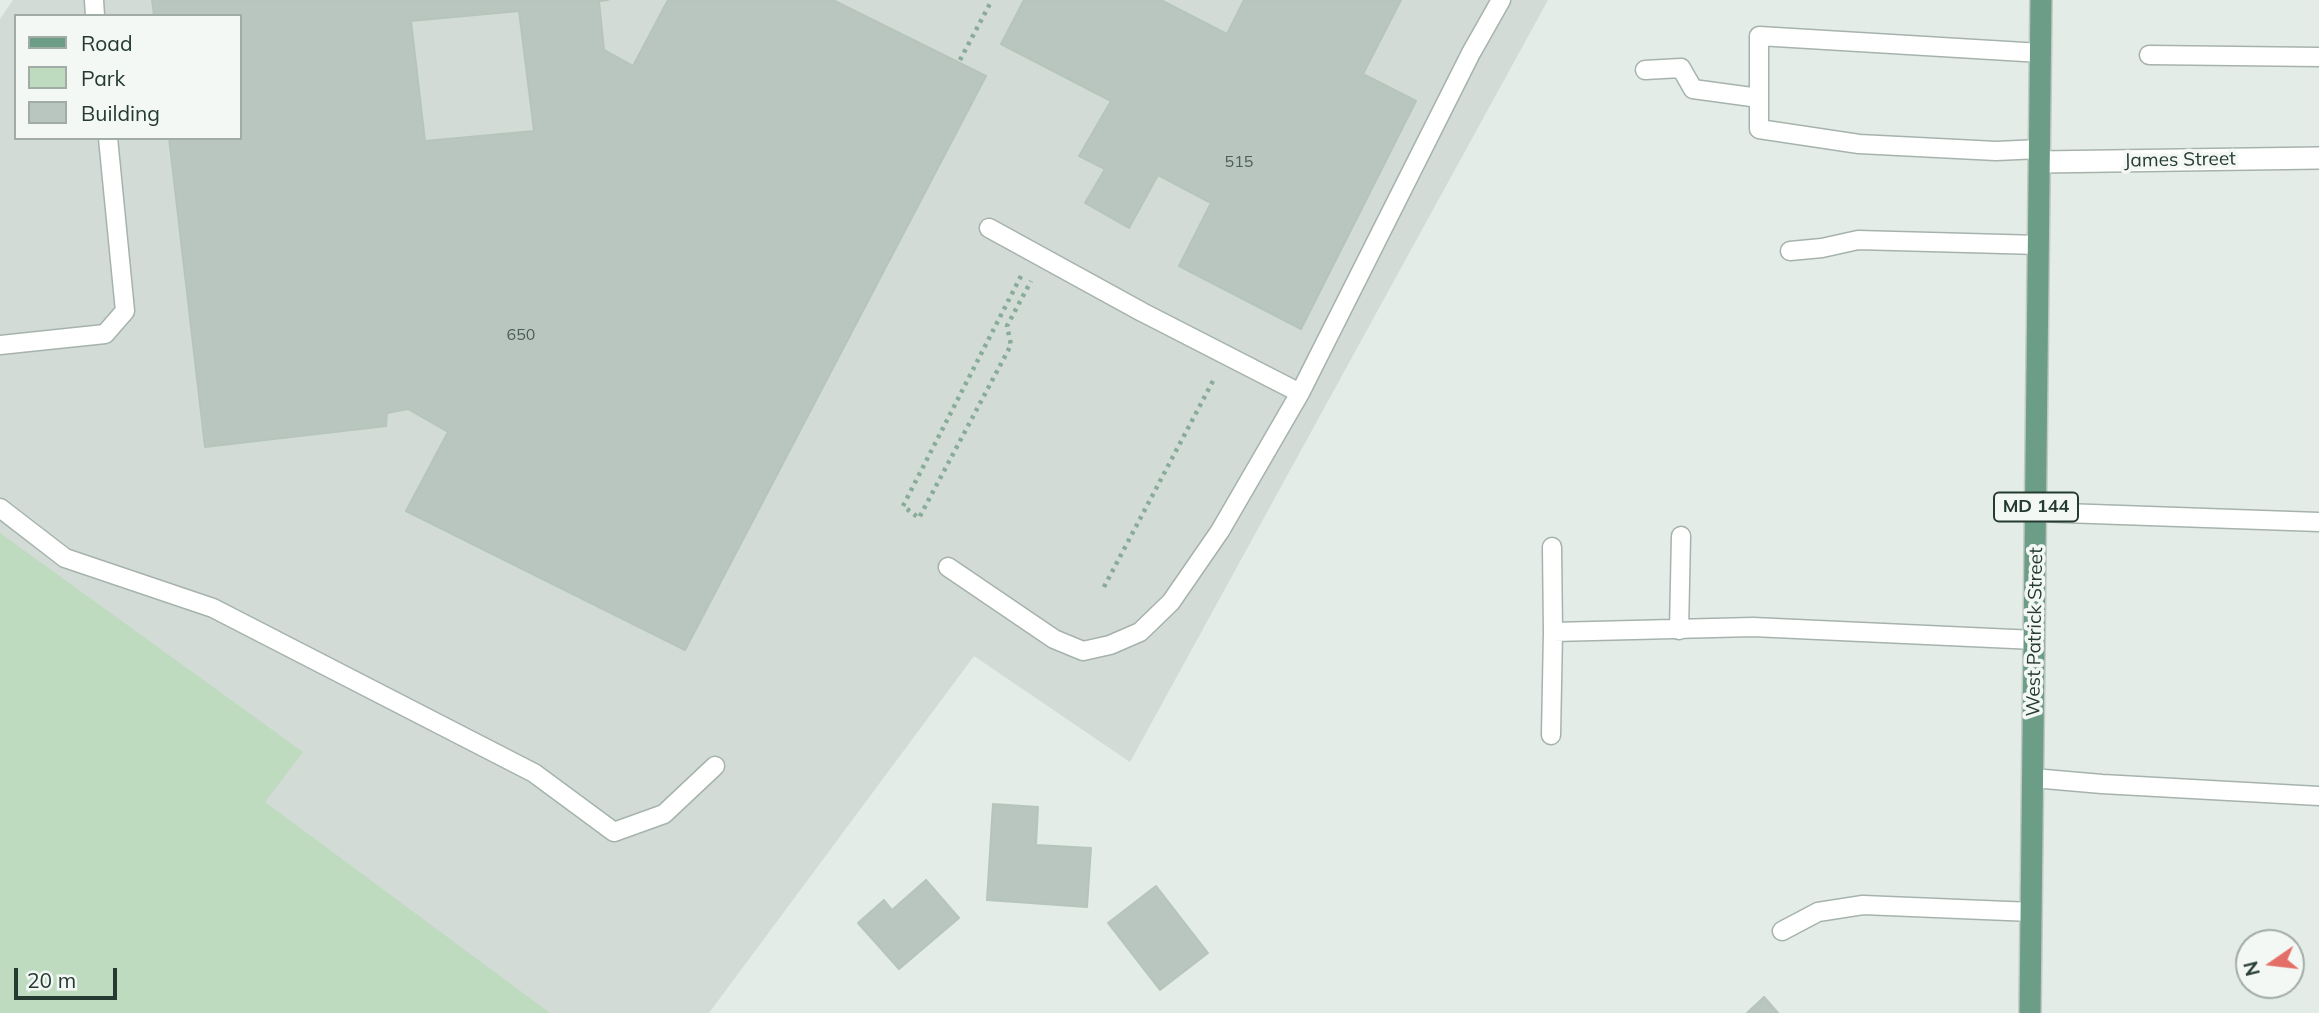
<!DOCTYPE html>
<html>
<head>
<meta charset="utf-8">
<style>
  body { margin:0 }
  #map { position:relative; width:2319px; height:1013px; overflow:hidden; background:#e3ece6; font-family:Mulish,sans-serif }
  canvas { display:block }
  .legend { position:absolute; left:14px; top:14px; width:228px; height:126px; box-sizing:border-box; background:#f3f8f5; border:2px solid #a1aca7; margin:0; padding:9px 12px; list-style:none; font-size:21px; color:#253b31 }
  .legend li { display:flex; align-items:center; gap:14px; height:35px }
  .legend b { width:35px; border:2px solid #a1aca7 }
  .north { position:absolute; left:2235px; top:929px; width:70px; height:70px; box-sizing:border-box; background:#f3f8f5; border:2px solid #a1aca7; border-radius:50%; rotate:256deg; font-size:19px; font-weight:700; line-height:28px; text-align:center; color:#253b31 }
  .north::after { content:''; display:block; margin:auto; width:24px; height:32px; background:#e46f68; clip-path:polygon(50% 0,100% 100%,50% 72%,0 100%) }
  .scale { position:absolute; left:14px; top:968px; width:103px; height:32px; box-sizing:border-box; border:4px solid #253b31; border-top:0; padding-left:9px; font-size:21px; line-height:24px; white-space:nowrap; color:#253b31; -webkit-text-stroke:5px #f3f8f5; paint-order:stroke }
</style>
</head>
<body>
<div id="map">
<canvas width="2319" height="1013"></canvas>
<ul class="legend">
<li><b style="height:9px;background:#6c9d87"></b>Road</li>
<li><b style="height:19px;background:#bedbc0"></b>Park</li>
<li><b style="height:19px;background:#b9c6bf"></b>Building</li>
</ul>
<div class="north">N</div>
<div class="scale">20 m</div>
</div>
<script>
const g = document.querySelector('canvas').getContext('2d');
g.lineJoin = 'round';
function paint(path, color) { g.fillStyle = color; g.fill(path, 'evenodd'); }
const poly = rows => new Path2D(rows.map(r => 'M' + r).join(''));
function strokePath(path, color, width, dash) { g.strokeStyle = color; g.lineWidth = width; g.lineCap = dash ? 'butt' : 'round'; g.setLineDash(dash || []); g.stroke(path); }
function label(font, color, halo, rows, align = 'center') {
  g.font = font + ' Mulish,sans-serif'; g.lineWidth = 7; g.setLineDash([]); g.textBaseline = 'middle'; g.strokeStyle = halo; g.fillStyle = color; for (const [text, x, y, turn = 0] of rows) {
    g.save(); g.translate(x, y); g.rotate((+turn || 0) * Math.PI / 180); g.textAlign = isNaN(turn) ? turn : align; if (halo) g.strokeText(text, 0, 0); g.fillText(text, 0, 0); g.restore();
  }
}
paint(poly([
  [13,0,1548,0,1130,762,974,656,709,1013,0,1013,0,19],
  [16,16,240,16,240,138,16,138]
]), '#d2dbd5');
paint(poly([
  [0,533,303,752,265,802,550,1013,0,1013]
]), '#bedbc0');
const building = poly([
  [152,0,608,0,599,1,604,50,633,66,668,0,833,0,986,76,685,650,406,511,448,432,408,409,387,413,386,426,205,447,169,138,240,138,240,16,154,16,152,0],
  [519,11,534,131,425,141,411,21,519,11],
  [1024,0,1161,0,1227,34,1244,0,1401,0,1363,74,1416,101,1301,329,1179,266,1211,203,1158,175,1129,228,1085,203,1105,169,1079,156,1111,101,1001,44,1024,0],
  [993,804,1038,807,1036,845,1091,848,1087,907,987,900,993,804],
  [926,880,959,918,899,969,858,923,884,900,892,910,926,880],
  [1156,886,1208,953,1160,990,1108,923,1156,886],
  [1764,997,1778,1013,1747,1013,1764,997]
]);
paint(building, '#b9c6bf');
strokePath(building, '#b6c5bc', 2);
const service = poly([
  [94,0,95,16],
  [2149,55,2319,57],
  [1645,70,1681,68,1693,89,1759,98],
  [2040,149,1996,151,1859,144,1759,129,1759,36,2041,53],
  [989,228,1142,312,1300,393],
  [1790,251,1822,248,1858,240,2039,245],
  [0,345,105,334,125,311,108,138],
  [0,508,65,558,213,608,534,773,614,832,664,814,715,766],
  [2036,512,2319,522],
  [1552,547,1553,632,1753,627,2035,640],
  [948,567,1054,639,1083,651,1110,645,1140,632,1171,602,1220,531,1300,393,1471,53,1501,0],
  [1679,630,1681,536],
  [1551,735,1553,632],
  [2033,778,2102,784,2319,796],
  [1782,931,1818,912,1863,905,2032,912]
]);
const minor = poly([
  [2041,162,2319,158]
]);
const primary = poly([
  [2030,1013,2041,0]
]);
strokePath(service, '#a6b3ac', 21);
strokePath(minor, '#a6b3ac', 24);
strokePath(primary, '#c2c8c5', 24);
strokePath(poly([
  [960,60,992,0],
  [1021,276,903,506,919,518,1011,345,1007,326,1031,281],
  [1104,587,1214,379,1213,379]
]), '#87ac99', 4.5, [3.5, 5]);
strokePath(service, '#fff', 18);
strokePath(minor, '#fff', 21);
strokePath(primary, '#6c9d87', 21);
label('16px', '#4a5e54', null, [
  ["515",1239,162],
  ["650",521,335]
]);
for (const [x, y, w] of [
  [2036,507,84]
]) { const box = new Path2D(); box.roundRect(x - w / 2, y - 14.5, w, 29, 5); g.fillStyle = '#f3f8f5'; g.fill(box); strokePath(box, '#253b31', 2); }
label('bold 18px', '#253b31', null, [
  ["MD 144",2036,507]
]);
label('19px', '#253b31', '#f3f8f5', [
  ["James Street",2180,160,-1],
  ["West Patrick Street",2035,632,-89]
]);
</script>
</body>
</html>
